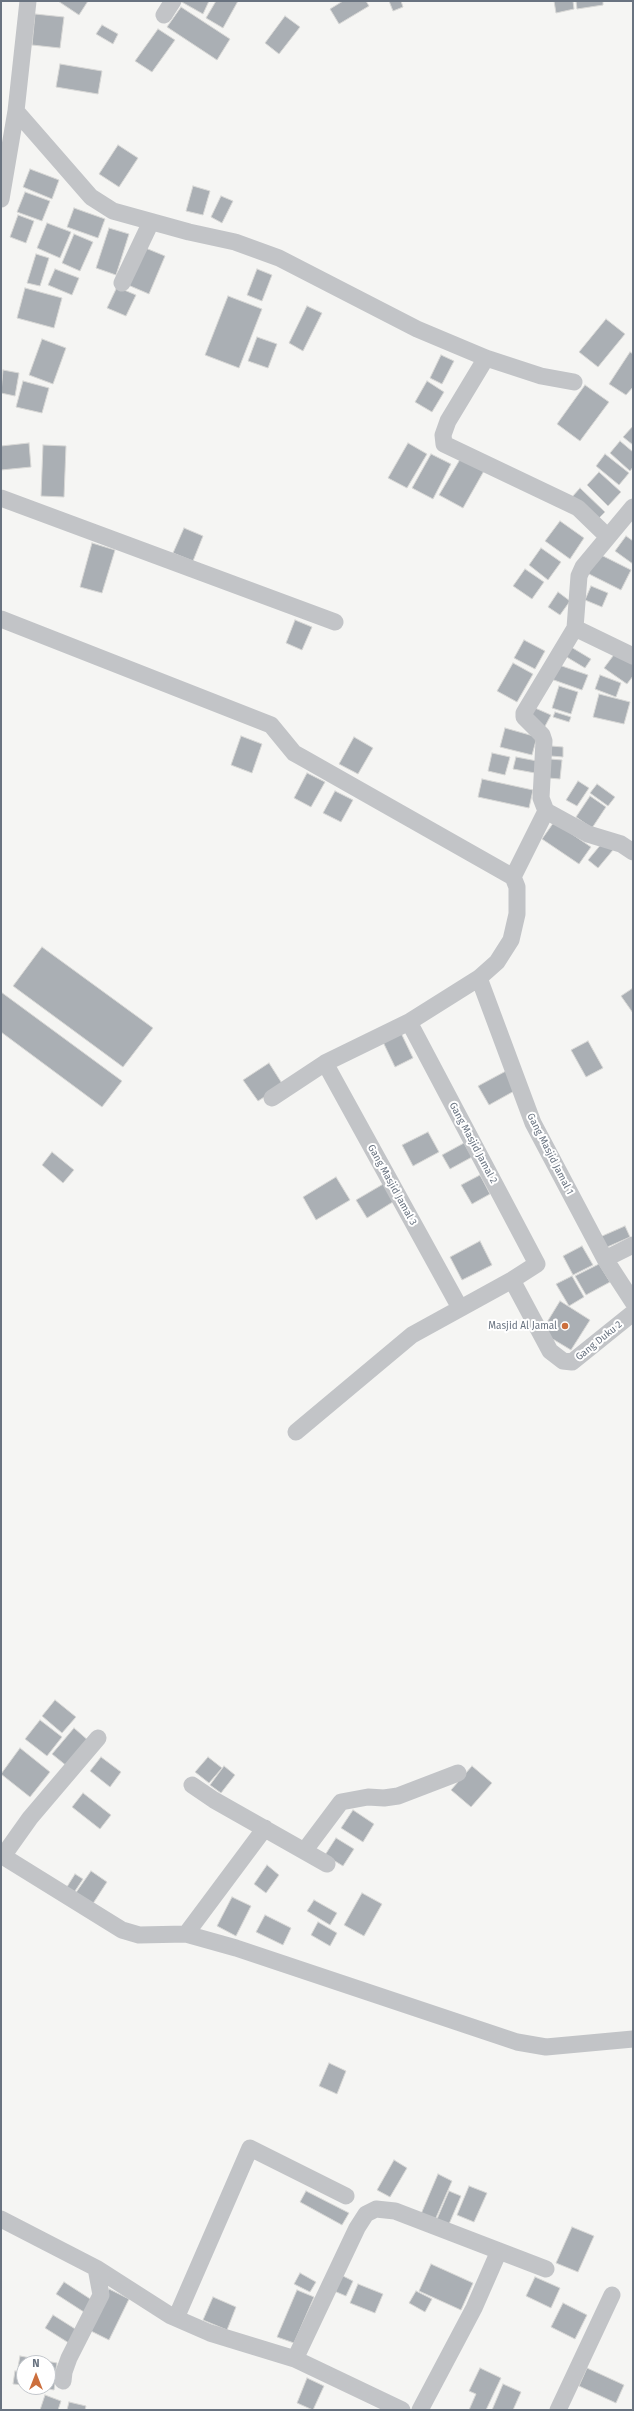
<!DOCTYPE html>
<html>
<head>
<meta charset="utf-8">
<style>
  body { margin:0 }
  #map { position:relative; width:634px; height:2411px; overflow:hidden; background:#f5f5f3; font-family:"Fira Sans",sans-serif }
  canvas { display:block }
  .frame { position:absolute; inset:0; border:2px solid #697380; pointer-events:none }
  .north { position:absolute; left:16px; top:2355px; width:40px; height:40px; box-sizing:border-box; background:#fff; border:1px solid #c3c7cc; border-radius:50%; rotate:0deg; font-size:11px; font-weight:700; line-height:16px; text-align:center; color:#697380 }
  .north::after { content:''; display:block; margin:auto; width:14px; height:18px; background:#cc6f3d; clip-path:polygon(50% 0,100% 100%,50% 72%,0 100%) }
</style>
</head>
<body>
<div id="map">
<canvas width="634" height="2411"></canvas>
<div class="frame"></div>
<div class="north">N</div>
</div>
<script>
const g = document.querySelector('canvas').getContext('2d');
g.lineJoin = 'round';
function paint(path, color) { g.fillStyle = color; g.fill(path, 'evenodd'); }
const poly = rows => new Path2D(rows.map(r => 'M' + r).join(''));
function strokePath(path, color, width, dash) { g.strokeStyle = color; g.lineWidth = width; g.lineCap = dash ? 'butt' : 'round'; g.setLineDash(dash || []); g.stroke(path); }
function label(font, color, halo, rows, align = 'center') {
  g.font = font + ' "Fira Sans",sans-serif'; g.lineWidth = 4; g.setLineDash([]); g.textBaseline = 'middle'; g.strokeStyle = halo; g.fillStyle = color; for (const [text, x, y, turn = 0] of rows) {
    g.save(); g.translate(x, y); g.rotate((+turn || 0) * Math.PI / 180); g.textAlign = isNaN(turn) ? turn : align; if (halo) g.strokeText(text, 0, 0); g.fillText(text, 0, 0); g.restore();
  }
}
const building = poly([
  [58,1,88,1,79,15,58,1],
  [180,1,209,1,203,14,180,1],
  [216,1,238,1,223,28,206,18,216,1],
  [343,1,366,1,369,6,339,24,330,9,343,1],
  [389,1,401,1,403,7,393,11,389,1],
  [554,1,573,1,574,9,556,13,554,1],
  [576,1,603,1,603,5,577,9,576,1],
  [181,7,230,39,217,60,167,27,181,7],
  [35,14,64,17,60,48,32,45,35,14],
  [285,16,300,27,279,54,265,43,285,16],
  [102,25,118,34,113,44,96,34,102,25],
  [158,29,175,40,152,72,135,61,158,29],
  [60,64,102,71,98,94,56,87,60,64],
  [118,145,138,158,119,187,99,174,118,145],
  [30,169,59,180,52,199,23,187,30,169],
  [193,186,210,191,203,215,186,211,193,186],
  [25,192,50,201,42,221,17,212,25,192],
  [221,196,233,201,222,223,211,217,221,196],
  [74,208,105,219,98,238,67,227,74,208],
  [18,215,34,221,26,243,10,237,18,215],
  [47,223,71,232,60,258,37,248,47,223],
  [109,228,129,234,116,275,96,268,109,228],
  [74,234,93,242,80,271,62,263,74,234],
  [143,247,165,256,149,294,128,285,143,247],
  [36,254,49,258,40,286,27,283,36,254],
  [55,269,79,278,72,295,48,285,55,269],
  [257,269,272,275,262,301,247,295,257,269],
  [117,287,136,295,126,316,107,308,117,287],
  [25,288,62,298,54,328,17,318,25,288],
  [228,296,262,309,239,368,205,355,228,296],
  [307,306,322,313,303,351,289,343,307,306],
  [606,319,625,334,598,367,579,352,606,319],
  [257,337,277,344,268,368,248,361,257,337],
  [42,339,66,348,53,384,29,375,42,339],
  [630,352,633,354,633,387,626,395,609,384,630,352],
  [441,355,454,361,442,384,430,378,441,355],
  [3,370,19,373,15,396,1,393,3,370],
  [23,381,49,388,42,413,16,407,23,381],
  [427,381,444,392,432,412,415,402,427,381],
  [585,385,609,402,580,441,557,424,585,385],
  [633,426,633,445,623,437,633,426],
  [620,441,633,452,633,467,630,471,610,453,620,441],
  [29,443,31,467,1,470,1,446,29,443],
  [408,443,427,454,407,488,388,478,408,443],
  [43,445,66,446,64,497,41,496,43,445],
  [431,454,451,464,433,499,412,488,431,454],
  [605,454,629,473,619,485,596,466,605,454],
  [462,456,485,469,463,508,439,495,462,456],
  [599,472,621,492,608,506,587,485,599,472],
  [580,488,605,512,597,520,572,497,580,488],
  [560,521,584,538,570,559,545,541,560,521],
  [184,528,203,536,193,561,173,553,184,528],
  [626,536,633,541,633,564,615,551,626,536],
  [92,543,115,550,102,593,80,587,92,543],
  [541,548,561,562,548,580,529,565,541,548],
  [597,553,631,570,621,590,587,573,597,553],
  [525,569,544,582,532,599,513,586,525,569],
  [591,586,608,593,602,607,585,600,591,586],
  [558,592,570,601,560,615,548,607,558,592],
  [295,620,312,627,302,650,286,643,295,620],
  [524,640,545,651,535,669,514,658,524,640],
  [566,644,591,659,585,668,560,653,566,644],
  [616,652,633,663,633,676,627,684,604,668,616,652],
  [513,663,533,674,517,702,497,691,513,663],
  [556,664,588,675,582,690,551,679,556,664],
  [600,675,621,683,616,697,595,689,600,675],
  [559,686,578,692,571,714,552,708,559,686],
  [599,694,630,702,624,724,593,717,599,694],
  [535,708,551,715,544,728,529,720,535,708],
  [555,712,571,717,569,722,553,717,555,712],
  [505,728,537,737,532,755,500,747,505,728],
  [241,736,262,744,252,773,231,765,241,736],
  [354,737,373,748,358,774,339,764,354,737],
  [551,746,563,747,563,757,551,756,551,746],
  [492,753,510,757,505,775,488,771,492,753],
  [516,757,537,761,535,773,513,769,516,757],
  [550,759,562,760,560,779,548,778,550,759],
  [307,773,325,782,311,807,294,798,307,773],
  [482,779,533,790,529,808,478,797,482,779],
  [578,781,589,788,577,806,566,800,578,781],
  [597,784,615,797,608,806,590,793,597,784],
  [335,791,353,800,341,822,323,813,335,791],
  [590,796,606,807,592,828,576,817,590,796],
  [554,822,591,847,579,864,542,839,554,822],
  [603,842,613,850,598,868,588,860,603,842],
  [42,947,153,1028,123,1067,13,986,42,947],
  [633,988,633,1013,621,996,633,988],
  [1,992,122,1081,102,1107,1,1032,1,992],
  [401,1033,413,1058,395,1067,383,1042,401,1033],
  [588,1041,603,1068,586,1077,571,1050,588,1041],
  [269,1063,283,1085,258,1101,243,1080,269,1063],
  [506,1071,516,1090,489,1105,478,1086,506,1071],
  [428,1132,439,1152,413,1166,402,1145,428,1132],
  [464,1143,472,1157,450,1169,442,1155,464,1143],
  [52,1152,74,1170,63,1183,42,1165,52,1152],
  [480,1175,490,1194,472,1204,461,1185,480,1175],
  [336,1177,350,1200,316,1220,303,1197,336,1177],
  [385,1183,396,1200,367,1218,356,1200,385,1183],
  [625,1226,630,1237,605,1248,600,1237,625,1226],
  [480,1241,492,1265,462,1280,450,1257,480,1241],
  [582,1246,593,1265,573,1275,563,1256,582,1246],
  [599,1264,610,1282,586,1295,575,1276,599,1264],
  [572,1276,584,1297,569,1306,556,1284,572,1276],
  [560,1301,590,1320,571,1350,541,1332,560,1301],
  [55,1700,76,1717,62,1733,42,1716,55,1700],
  [40,1720,62,1737,47,1756,25,1739,40,1720],
  [74,1728,90,1742,68,1767,52,1754,74,1728],
  [20,1748,50,1772,30,1797,1,1774,20,1748],
  [101,1757,121,1772,110,1787,90,1771,101,1757],
  [208,1757,222,1768,209,1783,195,1772,208,1757],
  [224,1766,235,1775,221,1793,210,1785,224,1766],
  [472,1766,492,1783,471,1807,451,1790,472,1766],
  [83,1793,111,1815,100,1829,72,1807,83,1793],
  [353,1810,374,1824,363,1842,341,1828,353,1810],
  [336,1838,354,1849,343,1866,325,1855,336,1838],
  [267,1865,279,1875,266,1893,254,1884,267,1865],
  [91,1871,107,1882,92,1905,75,1894,91,1871],
  [75,1874,83,1879,73,1894,65,1890,75,1874],
  [362,1893,382,1904,364,1936,344,1925,362,1893],
  [232,1897,251,1906,236,1936,217,1926,232,1897],
  [314,1900,337,1913,330,1925,307,1911,314,1900],
  [265,1915,291,1928,283,1945,256,1932,265,1915],
  [318,1922,337,1933,330,1946,311,1935,318,1922],
  [329,2063,346,2071,337,2094,319,2086,329,2063],
  [394,2160,407,2168,390,2197,377,2190,394,2160],
  [438,2174,452,2181,435,2220,421,2214,438,2174],
  [469,2186,487,2193,474,2222,457,2215,469,2186],
  [306,2191,349,2213,342,2225,300,2202,306,2191],
  [449,2191,461,2196,449,2224,437,2219,449,2191],
  [572,2227,594,2236,578,2272,556,2263,572,2227],
  [431,2264,473,2283,461,2310,419,2291,431,2264],
  [300,2273,316,2282,310,2292,294,2284,300,2273],
  [341,2275,353,2281,346,2296,334,2291,341,2275],
  [535,2277,560,2288,551,2308,526,2296,535,2277],
  [64,2282,95,2302,87,2314,56,2294,64,2282],
  [358,2284,383,2294,375,2313,350,2303,358,2284],
  [109,2289,129,2299,109,2340,89,2330,109,2289],
  [297,2290,314,2297,294,2343,277,2337,297,2290],
  [416,2291,432,2299,425,2312,409,2303,416,2291],
  [213,2297,236,2307,227,2330,203,2320,213,2297],
  [563,2303,587,2315,575,2339,551,2327,563,2303],
  [53,2315,80,2332,72,2345,45,2328,53,2315],
  [20,2356,57,2363,55,2374,48,2372,48,2363,24,2363,24,2368,18,2367,20,2356],
  [480,2368,501,2378,486,2410,469,2410,476,2394,469,2391,480,2368],
  [587,2368,624,2385,616,2403,579,2386,587,2368],
  [15,2371,24,2372,24,2385,13,2384,15,2371],
  [48,2376,56,2377,54,2390,36,2387,48,2387,48,2376],
  [307,2378,324,2386,313,2410,297,2403,307,2378],
  [503,2384,521,2392,513,2410,492,2410,503,2384],
  [45,2395,61,2401,58,2410,40,2410,45,2395],
  [69,2402,86,2406,85,2410,67,2410,69,2402]
]);
paint(building, '#aaafb4');
strokePath(building, '#d7d7d5', 1);
strokePath(poly([
  [164,15,173,1],
  [16,111,91,197,113,211,189,232,235,242,279,258,417,329,486,358,541,376,574,382],
  [1,199,16,111,28,1],
  [122,283,151,222],
  [486,358,448,421,443,435,444,444,570,504,578,508,608,537,583,567,579,576,575,628,524,713,524,717,542,735,544,741,541,798,546,811,588,834,621,844,633,852],
  [1,498,335,622],
  [608,537,633,507],
  [1,619,271,725,294,753,303,758,513,877,517,887,517,914,511,940,497,962,479,978,409,1022,325,1063,272,1098],
  [575,628,633,656],
  [513,877,546,811],
  [479,978,533,1123,605,1259,633,1302],
  [325,1063,460,1308],
  [605,1259,633,1245],
  [512,1280,550,1351,563,1361,572,1362,633,1313],
  [296,1432,412,1335,512,1280,537,1264,409,1022],
  [192,1785,214,1800,327,1864],
  [305,1850,341,1802,368,1797,384,1798,398,1796,458,1773],
  [1,1855,122,1930,139,1935,186,1934,236,1948,517,2042,546,2047,633,2039],
  [3,1856,30,1818,98,1738],
  [186,1934,265,1828],
  [1,2219,96,2268,171,2316,210,2333,295,2359,402,2410],
  [176,2318,250,2148,346,2196],
  [295,2359,357,2228,366,2214,376,2209,395,2211,546,2269],
  [63,2381,64,2372,69,2358,101,2295,96,2268],
  [420,2410,474,2308,499,2251],
  [558,2410,612,2295]
]), '#c2c4c7', 17);
for (const [x, y, r, color] of [
  [565,1326,4,"#cc6f3d"]
]) { const dot = new Path2D(); dot.arc(x, y, r, 0, 2 * Math.PI); g.fillStyle = color; g.fill(dot); strokePath(dot, '#fff', 1.5); }
label('10px', '#697380', '#fff', [
  ["Gang Masjid Jamal 2",473,1143,62],
  ["Gang Masjid Jamal 1",550,1154,63],
  ["Gang Masjid Jamal 3",392,1185,61],
  ["Gang Duku 2",599,1341,-39]
]);
label('10px', '#697380', '#fff', [
  ["Masjid Al Jamal",557,1326]
], 'right');
</script>
</body>
</html>
